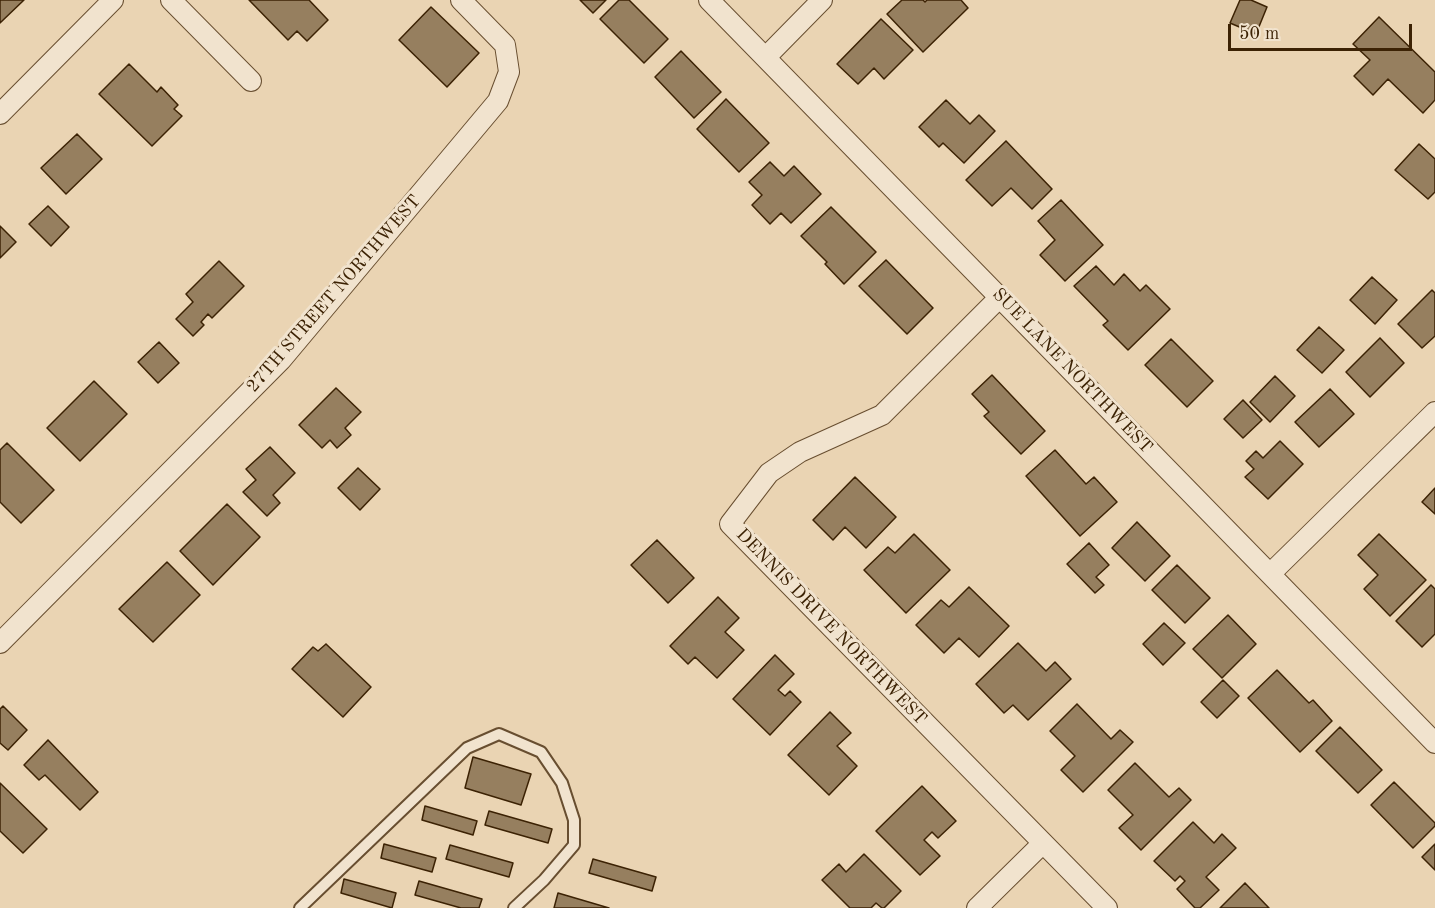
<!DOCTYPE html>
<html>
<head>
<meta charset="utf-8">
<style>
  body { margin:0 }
  #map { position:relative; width:1435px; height:908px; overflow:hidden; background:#ead4b3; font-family:"Old Standard TT",serif }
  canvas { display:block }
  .scale { position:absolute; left:1228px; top:24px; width:184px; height:27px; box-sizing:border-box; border:3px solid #3c2204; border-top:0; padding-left:8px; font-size:18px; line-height:21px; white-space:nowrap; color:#3c2204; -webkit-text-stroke:4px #f1e3ce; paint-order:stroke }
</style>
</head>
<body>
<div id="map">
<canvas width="1435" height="908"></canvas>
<div class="scale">50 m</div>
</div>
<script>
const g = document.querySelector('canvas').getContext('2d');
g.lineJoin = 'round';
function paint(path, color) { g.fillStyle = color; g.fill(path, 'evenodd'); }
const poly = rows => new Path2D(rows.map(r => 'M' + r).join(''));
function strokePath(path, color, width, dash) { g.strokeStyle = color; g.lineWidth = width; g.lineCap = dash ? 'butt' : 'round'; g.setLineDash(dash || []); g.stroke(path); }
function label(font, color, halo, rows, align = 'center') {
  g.font = font + ' "Old Standard TT",serif'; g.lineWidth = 6; g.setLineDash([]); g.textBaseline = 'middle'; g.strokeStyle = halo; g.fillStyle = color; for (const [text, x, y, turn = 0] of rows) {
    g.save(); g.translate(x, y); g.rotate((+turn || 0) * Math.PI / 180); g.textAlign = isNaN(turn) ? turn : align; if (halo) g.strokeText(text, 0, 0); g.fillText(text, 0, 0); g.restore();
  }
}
const building = poly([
  [0,0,24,0,0,23,0,0],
  [249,0,309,0,328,20,307,41,297,31,288,40,249,0],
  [580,0,606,0,593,13,580,0],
  [619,0,629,0,668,39,644,63,600,19,619,0],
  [902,0,923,0,925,2,927,0,961,0,968,8,923,52,887,14,902,0],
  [1240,0,1251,0,1267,7,1256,34,1230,23,1240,0],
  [431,7,479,53,447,87,399,40,431,7],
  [1379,17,1435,72,1435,100,1423,113,1388,79,1373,95,1354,76,1370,60,1353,44,1379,17],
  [881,19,913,50,884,79,874,68,858,84,837,64,881,19],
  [681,51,721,92,694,118,655,77,681,51],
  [129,64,157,92,161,87,178,105,174,109,182,116,152,146,99,94,129,64],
  [726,99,769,143,739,172,697,129,726,99],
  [946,100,970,124,979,115,995,131,964,163,943,143,939,147,919,127,946,100],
  [77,134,102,159,66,194,41,168,77,134],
  [1006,141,1052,189,1032,209,1011,188,992,206,966,180,1006,141],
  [1419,144,1435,159,1435,192,1428,199,1395,170,1419,144],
  [770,162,784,176,794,166,821,194,791,223,781,213,770,224,752,205,762,195,749,182,770,162],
  [1061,200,1103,245,1065,281,1040,255,1055,240,1038,221,1061,200],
  [48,206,69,227,51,246,29,224,48,206],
  [831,207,876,252,844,284,825,264,827,262,801,236,831,207],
  [0,226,16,242,0,258,0,226],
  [886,260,933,308,907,334,859,286,886,260],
  [219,261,244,286,212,318,208,314,201,322,204,325,193,336,176,319,193,302,186,294,219,261],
  [1096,266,1114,285,1124,274,1140,291,1146,285,1170,309,1128,350,1103,325,1108,321,1074,286,1096,266],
  [1372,277,1397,300,1375,324,1350,300,1372,277],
  [1432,290,1435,293,1435,336,1422,348,1398,324,1432,290],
  [1319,327,1344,350,1322,373,1297,350,1319,327],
  [1380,338,1404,363,1370,397,1346,372,1380,338],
  [1171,339,1213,381,1187,407,1145,365,1171,339],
  [159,342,179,363,158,383,138,362,159,342],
  [992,375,1045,431,1021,454,984,416,989,412,972,394,992,375],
  [1275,376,1295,396,1270,422,1250,402,1275,376],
  [94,381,127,414,80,461,47,428,94,381],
  [336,388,361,412,345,428,351,435,337,448,330,440,322,448,299,425,336,388],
  [1330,389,1354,414,1319,447,1295,422,1330,389],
  [1243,400,1262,420,1243,438,1224,419,1243,400],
  [1280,441,1303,464,1268,499,1245,477,1254,469,1246,461,1256,451,1263,458,1280,441],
  [7,443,54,490,21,523,0,502,0,450,7,443],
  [270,447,295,473,273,495,280,503,267,516,243,492,256,480,246,469,270,447],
  [1055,450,1086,484,1094,477,1117,502,1080,536,1026,476,1055,450],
  [358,468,380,489,360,510,338,488,358,468],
  [855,477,896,517,866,548,845,527,833,540,813,520,855,477],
  [1435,488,1435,514,1422,502,1435,488],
  [227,504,260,537,213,585,180,551,227,504],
  [1137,522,1170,556,1145,581,1112,548,1137,522],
  [914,534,950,570,906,613,864,570,888,547,895,553,914,534],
  [1379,534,1426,580,1390,616,1364,589,1378,575,1358,555,1379,534],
  [657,540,694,578,668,603,631,565,657,540],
  [1089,543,1109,565,1096,577,1104,585,1095,593,1067,564,1089,543],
  [167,562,200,595,153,642,119,609,167,562],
  [1177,565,1210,598,1185,623,1152,590,1177,565],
  [1431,585,1435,589,1435,634,1422,647,1396,621,1431,585],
  [969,587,1009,626,979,657,959,638,944,653,916,625,941,600,949,607,969,587],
  [718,597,739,618,725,632,744,650,717,678,695,657,688,664,670,646,718,597],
  [1228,615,1256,644,1222,678,1193,649,1228,615],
  [1164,623,1185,643,1163,665,1143,644,1164,623],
  [1018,643,1046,671,1055,662,1071,679,1028,720,1013,705,1004,713,976,684,1018,643],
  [326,644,371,687,343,717,292,669,313,647,318,651,326,644],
  [775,655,794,674,778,690,785,696,790,691,801,702,770,735,733,699,775,655],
  [1277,670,1309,703,1313,700,1332,721,1300,752,1248,698,1277,670],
  [1223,680,1239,696,1217,718,1201,702,1223,680],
  [1077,704,1111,739,1120,730,1133,742,1083,792,1061,770,1075,756,1050,731,1077,704],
  [3,706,27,730,8,750,0,743,0,709,3,706],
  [830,712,851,733,837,746,857,766,829,795,788,755,830,712],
  [1340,727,1382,770,1358,793,1316,751,1340,727],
  [48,740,98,792,80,810,45,775,39,780,24,765,48,740],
  [473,757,531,774,521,805,465,788,473,757],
  [1135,763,1169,797,1179,788,1191,800,1141,850,1119,828,1133,815,1108,790,1135,763],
  [1394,782,1435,823,1435,826,1413,848,1371,805,1394,782],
  [0,783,47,829,23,853,0,831,0,783],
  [922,786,956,821,938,838,932,832,924,840,940,856,920,875,876,831,922,786],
  [425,806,477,821,473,835,422,820,425,806],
  [489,811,552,829,548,843,485,825,489,811],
  [1193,822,1214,843,1222,834,1236,848,1206,877,1219,890,1200,908,1195,908,1177,889,1185,881,1180,876,1175,881,1154,861,1193,822],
  [384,844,436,858,432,872,381,858,384,844],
  [1435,844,1435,870,1422,857,1435,844],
  [450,845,513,863,509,877,446,859,450,845],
  [864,854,901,891,884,908,882,908,876,903,871,908,850,908,822,880,839,864,846,872,864,854],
  [593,859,656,877,652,891,589,873,593,859],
  [344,879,396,893,392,908,341,893,344,879],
  [419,881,482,899,479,908,461,908,415,895,419,881],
  [1245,883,1269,908,1220,908,1245,883],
  [558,893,609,908,554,908,558,893]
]);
paint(building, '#967f5f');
strokePath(building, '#3c2204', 1.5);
const lane = poly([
  [300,908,467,748,499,734,541,752,562,783,574,820,574,845,544,880,514,908]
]);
const street = poly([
  [171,0,251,81],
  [709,0,1435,743],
  [766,57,822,0],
  [0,114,113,0],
  [1000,297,882,415,800,452,769,473,730,524,1107,908],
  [1270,574,1435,412],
  [0,643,281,360,498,101,509,72,505,45,461,0],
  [977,908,1043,843]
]);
strokePath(lane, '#684e30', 14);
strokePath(street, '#684e30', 22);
strokePath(lane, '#f1e3ce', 10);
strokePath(street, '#f1e3ce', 20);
label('18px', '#3c2204', '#f1e3ce', [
  ["27TH STREET NORTHWEST",334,294,-49],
  ["SUE LANE NORTHWEST",1072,371,46],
  ["DENNIS DRIVE NORTHWEST",831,627,46]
]);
</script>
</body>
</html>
